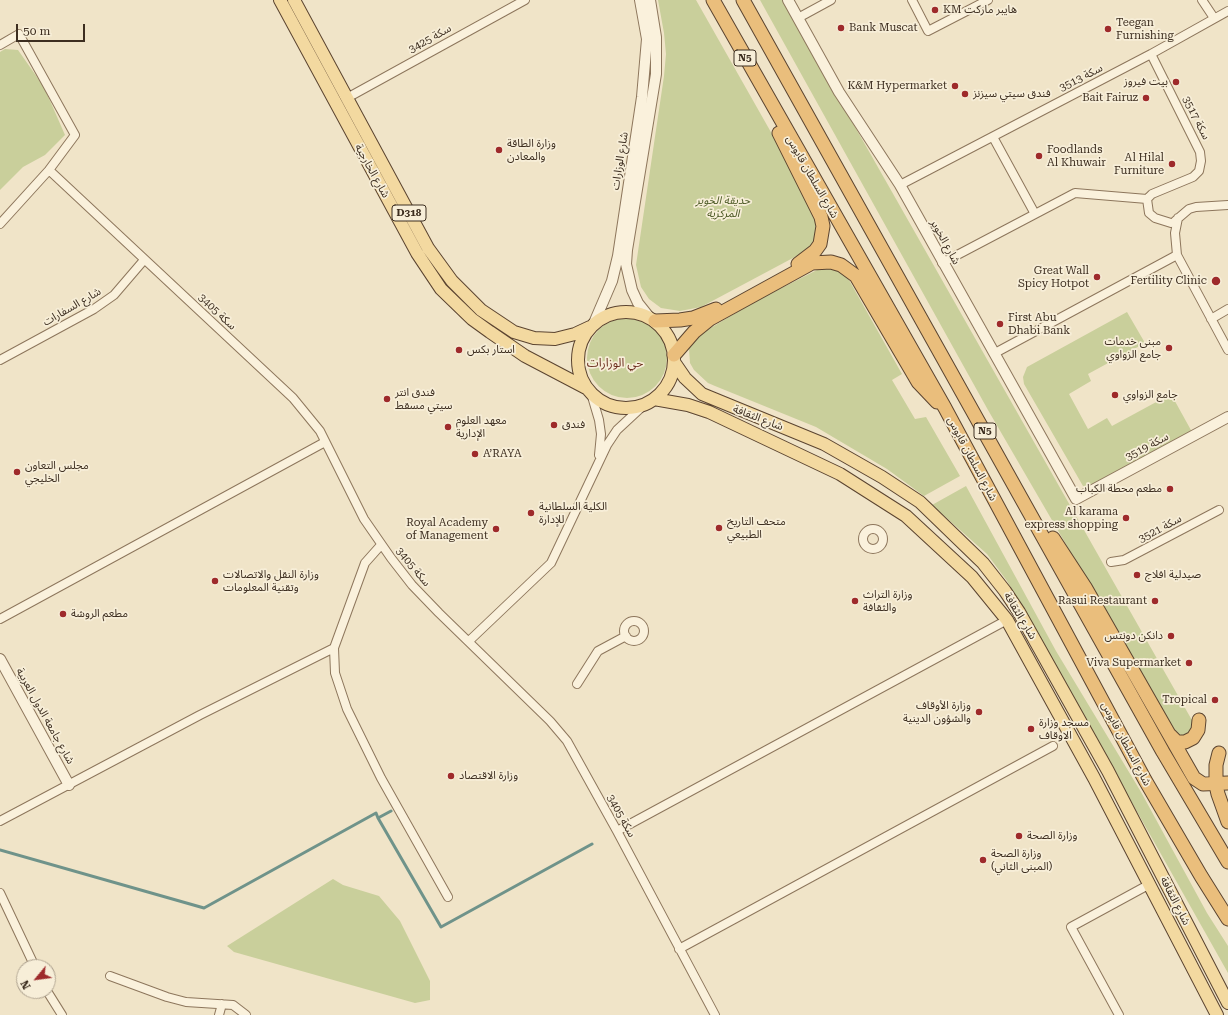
<!DOCTYPE html>
<html>
<head>
<meta charset="utf-8">
<style>
  body { margin:0 }
  #map { position:relative; width:1228px; height:1015px; overflow:hidden; background:#f0e4c8; font-family:"Roboto Serif",serif }
  canvas { display:block }
  .north { position:absolute; left:16px; top:959px; width:40px; height:40px; box-sizing:border-box; background:#f7eed8; border:1px solid #ada18e; border-radius:50%; rotate:241deg; font-size:11px; font-weight:700; line-height:16px; text-align:center; color:#3d2e20 }
  .north::after { content:''; display:block; margin:auto; width:14px; height:18px; background:#9e2a2b; clip-path:polygon(50% 0,100% 100%,50% 72%,0 100%) }
  .scale { position:absolute; left:16px; top:24px; width:69px; height:18px; box-sizing:border-box; border:2px solid #3d2e20; border-top:0; padding-left:5px; font-size:12px; line-height:14px; white-space:nowrap; color:#3d2e20; -webkit-text-stroke:3px #f7eed8; paint-order:stroke }
</style>
</head>
<body>
<div id="map">
<canvas width="1228" height="1015"></canvas>
<div class="north">N</div>
<div class="scale">50 m</div>
</div>
<script>
const g = document.querySelector('canvas').getContext('2d');
g.lineJoin = 'round';
function paint(path, color) { g.fillStyle = color; g.fill(path, 'evenodd'); }
const poly = rows => new Path2D(rows.map(r => 'M' + r).join(''));
function strokePath(path, color, width, dash) { g.strokeStyle = color; g.lineWidth = width; g.lineCap = dash ? 'butt' : 'round'; g.setLineDash(dash || []); g.stroke(path); }
function label(font, color, halo, rows, align = 'center') {
  g.font = font + ' "Roboto Serif","Noto Sans Arabic",serif'; g.lineWidth = 3.5; g.setLineDash([]); g.textBaseline = 'middle'; g.strokeStyle = halo; g.fillStyle = color; for (const [text, x, y, turn = 0] of rows) {
    g.save(); g.translate(x, y); g.rotate((+turn || 0) * Math.PI / 180); g.textAlign = isNaN(turn) ? turn : align; if (halo) g.strokeText(text, 0, 0); g.fillText(text, 0, 0); g.restore();
  }
}
paint(poly([
  [658,0,696,0,772,134,817,222,817,238,806,251,701,307,680,311,661,308,649,299,641,287,636,265,664,76,666,54,664,33],
  [760,0,783,0,1193,722,1193,732,1183,736,1175,732,988,410],
  [5,49,18,50,44,87,65,135,45,155,23,167,0,190,0,52],
  [819,269,838,269,849,280,902,374,892,380,915,419,926,417,960,476,924,496,887,469,816,427,715,386,708,383,694,370,690,363,689,349,690,343,697,336,756,301],
  [1127,312,1145,343,1088,374,1091,381,1069,394,1088,429,1107,418,1112,426,1171,394,1192,432,1090,488,1083,486,1024,384,1023,377,1027,367],
  '587 358a40 40 0 1 1 80 0a40 40 0 1 1-80 0Z',
  [966,486,1056,651,1141,792,1207,913,1228,946,1228,973,1007,581,987,554,932,505],
  [333,879,343,885,379,896,400,921,430,981,430,1000,415,1003,234,952,227,946]
]), '#c9cf9b');
strokePath(poly([
  [378,818,441,927,592,844],
  [0,850,204,908,376,813,378,818,391,811]
]), '#6f938a', 3);
const minor = poly([
  [912,0,928,31,988,0],
  [1202,0,1214,18],
  [798,18,831,0],
  [0,45,19,34,75,135,49,170,0,224],
  [1151,54,1200,152,1201,161,1199,171,1193,177,1152,194,1147,199,1149,213,1155,218,1171,223],
  [347,98,525,0],
  [993,137,1035,214],
  [49,170,293,398,320,431,364,519,391,558,412,585,439,613,550,721,567,741,617,831,715,1015],
  [900,185,1151,54,1228,11],
  [1178,218,1175,233,1177,255,1228,350],
  [1175,221,1189,209,1196,207,1228,205],
  [942,263,1075,193,1147,199],
  [1211,319,1228,309],
  [995,353,1177,255],
  [0,360,94,309,114,295,144,260],
  [591,393,599,420,601,434,599,455],
  '863 539a10 10 0 1 1 20 0a10 10 0 1 1-20 0Z',
  [1111,562,1124,560,1219,510],
  [0,619,325,442],
  '624 631a10 10 0 1 1 20 0a10 10 0 1 1-20 0Z',
  [469,641,551,563,607,445,617,430,645,404],
  [334,648,335,673,347,709,381,778,448,897],
  [577,684,598,651,626,636],
  [0,821,200,715,334,648,365,563,381,545],
  [617,831,1007,620],
  [0,893,35,967],
  [679,949,1053,746],
  [110,976,167,997,186,1002,233,1005,246,1015],
  [47,991,62,1015],
  [219,1015,222,1004],
  [1119,1015,1071,927,1150,884]
]);
const tertiary = poly([
  [788,0,839,92,900,185,1076,499,1228,417],
  [650,318,638,303,632,290,626,264,627,250,656,74,656,37,650,0],
  [594,323,612,281,618,256,642,97,647,39,640,0],
  [0,659,69,785]
]);
const primary = poly([
  [280,0,417,253,441,289,472,319,490,332,525,356,586,388],
  [294,0,428,248,452,281,481,310,514,332,534,338,555,339,575,334,590,327],
  '578 360a48 48 0 1 1 96 0a48 48 0 1 1-96 0Z',
  [674,362,685,378,702,394,824,444,882,477,920,502,983,563,1005,591,1019,612,1108,771,1228,1003],
  [654,399,688,405,709,412,840,474,906,516,972,577,1007,620,1094,778,1217,1015]
]);
const trunk = poly([
  [713,0,945,408,1145,780,1201,876,1228,919],
  [743,0,1163,752,1228,862],
  [779,133,821,217,823,226,820,244,815,251,798,264],
  [655,321,680,320,693,318,716,309],
  [674,355,694,332,710,319,812,263,831,262,841,265,856,276,918,382,937,402],
  [1053,538,1085,587,1194,778,1203,784,1228,783],
  [1170,735,1177,742,1185,742,1193,738,1198,730,1199,720],
  [1219,753,1216,765,1216,785,1218,794,1228,822]
]);
strokePath(minor, '#8d765c', 10);
strokePath(tertiary, '#8d765c', 12);
strokePath(primary, '#5b4430', 14);
strokePath(trunk, '#5b4430', 15);
strokePath(minor, '#faf1dc', 8);
strokePath(tertiary, '#faf1dc', 10);
strokePath(primary, '#f3d9a0', 12);
strokePath(trunk, '#eabe7c', 13);
for (const [x, y, r, color] of [
  [935,10,4,"#9e2a2b"],
  [841,28,4,"#9e2a2b"],
  [1108,29,4,"#9e2a2b"],
  [1176,82,4,"#9e2a2b"],
  [955,86,4,"#9e2a2b"],
  [965,94,4,"#9e2a2b"],
  [1146,98,4,"#9e2a2b"],
  [499,150,4,"#9e2a2b"],
  [1039,156,4,"#9e2a2b"],
  [1172,164,4,"#9e2a2b"],
  [1097,277,4,"#9e2a2b"],
  [1216,281,5,"#9e2a2b"],
  [1000,324,4,"#9e2a2b"],
  [1169,348,4,"#9e2a2b"],
  [459,350,4,"#9e2a2b"],
  [1115,395,4,"#9e2a2b"],
  [387,399,4,"#9e2a2b"],
  [554,425,4,"#9e2a2b"],
  [448,427,4,"#9e2a2b"],
  [475,454,4,"#9e2a2b"],
  [17,472,4,"#9e2a2b"],
  [1170,489,4,"#9e2a2b"],
  [531,513,4,"#9e2a2b"],
  [1126,518,4,"#9e2a2b"],
  [719,528,4,"#9e2a2b"],
  [496,529,4,"#9e2a2b"],
  [1137,575,4,"#9e2a2b"],
  [215,581,4,"#9e2a2b"],
  [855,601,4,"#9e2a2b"],
  [1155,601,4,"#9e2a2b"],
  [63,614,4,"#9e2a2b"],
  [1171,636,4,"#9e2a2b"],
  [1189,663,4,"#9e2a2b"],
  [1215,700,4,"#9e2a2b"],
  [979,712,4,"#9e2a2b"],
  [1031,729,4,"#9e2a2b"],
  [451,776,4,"#9e2a2b"],
  [1019,836,4,"#9e2a2b"],
  [983,860,4,"#9e2a2b"]
]) { const dot = new Path2D(); dot.arc(x, y, r, 0, 2 * Math.PI); g.fillStyle = color; g.fill(dot); strokePath(dot, '#f7eed8', 1.5); }
for (const [x, y, w] of [
  [745,58,22],
  [409,213,34],
  [985,431,22]
]) { const box = new Path2D(); box.roundRect(x - w / 2, y - 8, w, 16, 3); g.fillStyle = '#f7eed8'; g.fill(box); strokePath(box, '#3d2e20', 1); }
label('bold 10px', '#3d2e20', null, [
  ["N5",745,58],
  ["D318",409,213],
  ["N5",985,431]
]);
label('11px', '#3d2e20', '#f7eed8', [
  ["KM هايبر ماركت",943,10],
  ["Teegan",1116,23],
  ["Furnishing",1116,36],
  ["Bank Muscat",849,28],
  ["بيت فيروز",1168,82,"right"],
  ["K&M Hypermarket",947,86,"right"],
  ["فندق سيتي سيزنز",973,94],
  ["Bait Fairuz",1138,98,"right"],
  ["وزارة الطاقة",507,144],
  ["والمعادن",507,157],
  ["Foodlands",1047,150],
  ["Al Khuwair",1047,163],
  ["Al Hilal",1164,158,"right"],
  ["Furniture",1164,171,"right"],
  ["Great Wall",1089,271,"right"],
  ["Spicy Hotpot",1089,284,"right"],
  ["Fertility Clinic",1207,281,"right"],
  ["First Abu",1008,318],
  ["Dhabi Bank",1008,331],
  ["مبنى خدمات",1161,342,"right"],
  ["جامع الزواوي",1161,355,"right"],
  ["استار بكس",467,350],
  ["فندق انتر",395,393],
  ["سيتي مسقط",395,406],
  ["جامع الزواوي",1123,395],
  ["معهد العلوم",456,421],
  ["الإدارية",456,434],
  ["فندق",562,425],
  ["A’RAYA",483,454],
  ["مجلس التعاون",25,466],
  ["الخليجي",25,479],
  ["مطعم محطة الكباب",1162,489,"right"],
  ["الكلية السلطانية",539,507],
  ["للإدارة",539,520],
  ["Al karama",1118,512,"right"],
  ["express shopping",1118,525,"right"],
  ["متحف التاريخ",727,522],
  ["الطبيعي",727,535],
  ["Royal Academy",488,523,"right"],
  ["of Management",488,536,"right"],
  ["وزارة النقل والاتصالات",223,575],
  ["وتقنية المعلومات",223,588],
  ["صيدلية افلاج",1145,575],
  ["وزارة التراث",863,595],
  ["والثقافة",863,608],
  ["Rasui Restaurant",1147,601,"right"],
  ["مطعم الروشة",71,614],
  ["دانكن دونتس",1163,636,"right"],
  ["Viva Supermarket",1181,663,"right"],
  ["Tropical",1207,700,"right"],
  ["وزارة الأوقاف",971,706,"right"],
  ["والشؤون الدينية",971,719,"right"],
  ["مسجد وزارة",1039,723],
  ["الاوقاف",1039,736],
  ["وزارة الاقتصاد",459,776],
  ["وزارة الصحة",1027,836],
  ["وزارة الصحة",991,854],
  ["(المبنى الثاني)",991,867]
], 'left');
label('11px', '#3d2e20', '#f7eed8', [
  ["سكة 3425",430,39,-29],
  ["سكة 3513",1081,78,-27],
  ["سكة 3517",1196,118,63],
  ["شارع الوزارات",620,161,-81],
  ["شارع الخارجية",372,171,61],
  ["شارع السلطان قابوس",812,177,60],
  ["شارع الخوير",945,242,61],
  ["شارع السفارات",72,307,-30],
  ["سكة 3405",217,312,43],
  ["شارع الثقافة",758,418,21],
  ["سكة 3519",1147,447,-28],
  ["شارع السلطان قابوس",972,459,62],
  ["سكة 3521",1160,529,-28],
  ["سكة 3405",413,567,50],
  ["شارع الثقافة",1020,616,59],
  ["شارع جامعة الدول العربية",45,716,61],
  ["شارع السلطان قابوس",1126,744,62],
  ["سكة 3405",621,816,61],
  ["شارع الثقافة",1175,901,63]
]);
label('italic 11px', '#4d5a26', '#f7eed8', [
  ["حديقة الخوير",723,201],
  ["المركزية",723,214]
]);
label('12px', '#6b2e1e', '#f7eed8', [
  ["حي الوزارات",615,363]
]);
</script>
</body>
</html>
